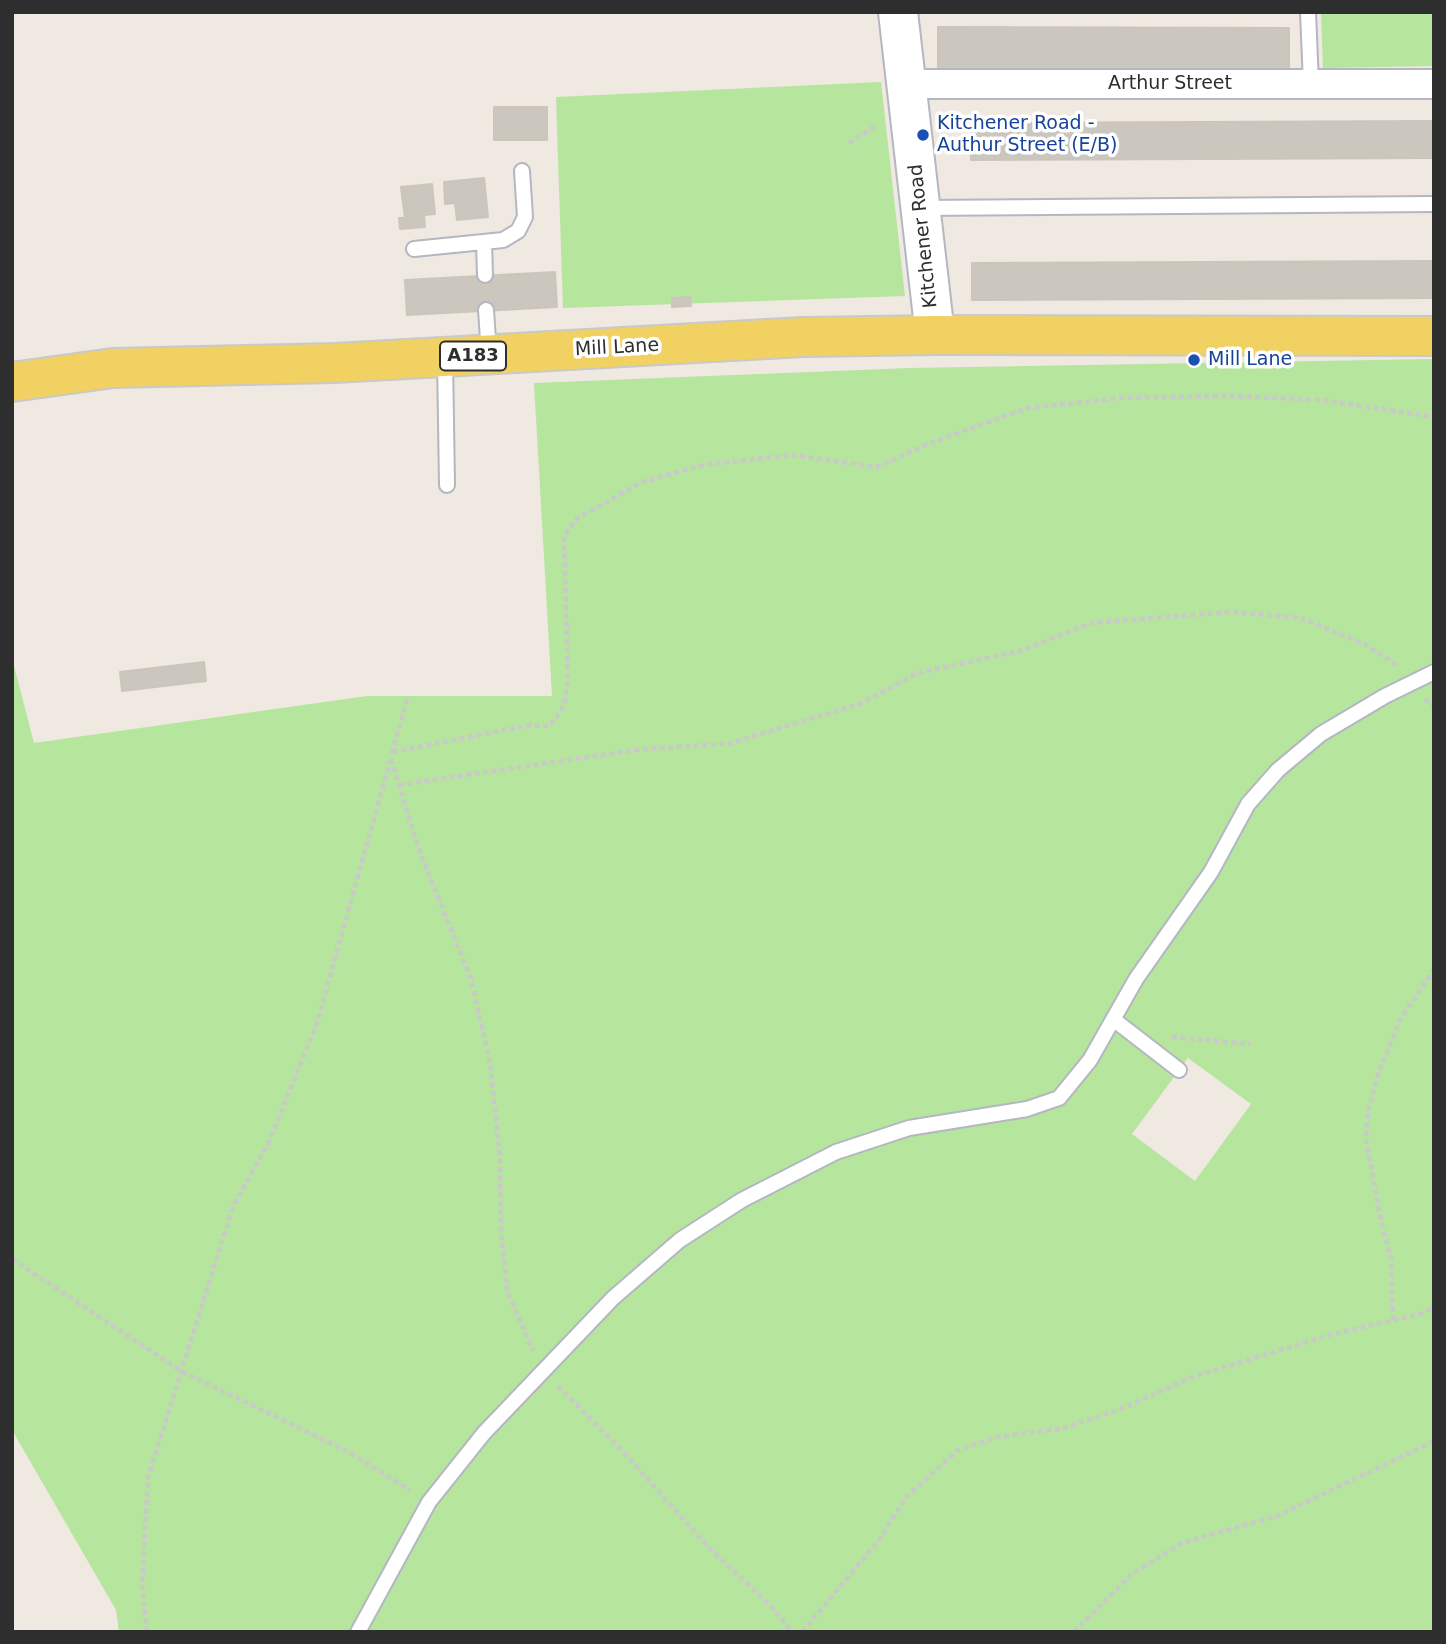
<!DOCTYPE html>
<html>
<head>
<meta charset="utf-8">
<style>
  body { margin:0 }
  #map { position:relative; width:1446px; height:1644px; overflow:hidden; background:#efe9e1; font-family:"DejaVu Sans",sans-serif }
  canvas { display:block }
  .frame { position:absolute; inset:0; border:14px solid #2e2e2e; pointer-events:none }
</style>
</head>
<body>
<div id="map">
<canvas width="1446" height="1644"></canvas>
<div class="frame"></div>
</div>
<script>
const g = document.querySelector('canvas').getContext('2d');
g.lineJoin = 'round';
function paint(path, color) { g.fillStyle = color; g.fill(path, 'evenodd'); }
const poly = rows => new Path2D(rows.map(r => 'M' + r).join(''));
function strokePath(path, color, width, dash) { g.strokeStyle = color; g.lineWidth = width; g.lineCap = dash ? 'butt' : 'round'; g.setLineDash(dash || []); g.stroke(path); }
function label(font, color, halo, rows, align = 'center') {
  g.font = font + ' "DejaVu Sans",sans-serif'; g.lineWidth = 7; g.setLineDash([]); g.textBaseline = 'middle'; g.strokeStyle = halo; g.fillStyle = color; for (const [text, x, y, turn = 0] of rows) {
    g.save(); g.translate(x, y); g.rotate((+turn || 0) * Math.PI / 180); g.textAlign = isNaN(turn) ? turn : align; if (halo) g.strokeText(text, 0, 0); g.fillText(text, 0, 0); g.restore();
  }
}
paint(poly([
  [1321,12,1434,12,1434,66,1323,68],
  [881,82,905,296,563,308,556,97],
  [1434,359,1434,1632,119,1632,116,1610,12,1430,12,658,34,743,367,696,552,696,534,383,910,368],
  [1188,1058,1251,1104,1195,1181,1132,1134]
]), '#b6e59e');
const building = poly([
  [938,27,1289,28,1289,70,938,70,938,27],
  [494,107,547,107,547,140,494,140,494,107],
  [1434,121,1434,158,971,160,971,123,1434,121],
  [484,178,488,217,457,220,455,203,445,204,444,182,484,178],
  [432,184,435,214,424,215,425,227,400,229,399,218,405,218,401,187,432,184],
  [1434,261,1434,298,972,300,972,263,1434,261],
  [555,272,557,307,407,315,405,280,555,272],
  [690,297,691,306,672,307,672,298,690,297],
  [204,662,206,681,122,691,120,672,204,662]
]);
paint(building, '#cbc7bf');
strokePath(building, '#cbc5ba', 2);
const lane = poly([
  [1308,12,1311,84],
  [921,208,1434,204],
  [484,243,485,275],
  [414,249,503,240,518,231,525,217,522,171],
  [486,310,489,354],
  [445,358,447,485],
  [1113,1019,1179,1070],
  [358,1632,429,1502,484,1433,613,1298,680,1240,742,1200,836,1152,909,1128,1027,1109,1059,1098,1090,1060,1136,979,1211,872,1248,804,1278,770,1321,734,1385,696,1434,672]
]);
const street = poly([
  [907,84,1434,84]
]);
const secondary = poly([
  [898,12,935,335]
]);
const primary = poly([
  [12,382,113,368,335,363,804,337,935,335,1434,336]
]);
strokePath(lane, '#b4b7c1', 18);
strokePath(street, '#b4b7c1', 32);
strokePath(secondary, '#b4b7c1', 42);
strokePath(primary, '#c9c9c9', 42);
strokePath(poly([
  [849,143,877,125],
  [1425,699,1434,708],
  [393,752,530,725,550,726,564,706,568,679,564,536,575,520,642,482,703,465,792,455,876,467,933,442,1028,408,1121,398,1228,396,1322,400,1434,417],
  [392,753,408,696],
  [391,759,418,847,471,979,490,1062,500,1158,501,1231,507,1290,533,1351],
  [399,785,636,750,731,743,859,704,918,673,1020,651,1091,623,1231,612,1301,618,1364,644,1397,665],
  [1172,1037,1251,1044],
  [12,1259,181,1371,345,1450,410,1490],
  [1393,1320,1391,1257,1382,1225,1366,1140,1368,1112,1378,1074,1400,1020,1434,969],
  [558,1386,627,1456,709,1548,771,1606,792,1632],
  [147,1632,142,1585,148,1478,233,1206,268,1144,317,1023,390,761],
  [802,1632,879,1540,907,1496,958,1450,997,1437,1064,1428,1128,1406,1192,1377,1333,1334,1420,1314,1434,1308],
  [1074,1632,1133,1573,1182,1543,1277,1516,1434,1441]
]), '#c9c9c9', 4.5, [5, 3.5]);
strokePath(lane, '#fff', 14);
strokePath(street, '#fff', 28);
strokePath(secondary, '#fff', 38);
strokePath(primary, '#f2d163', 38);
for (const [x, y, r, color] of [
  [923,135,7,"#1a4fb4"],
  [1194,360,7,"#1a4fb4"]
]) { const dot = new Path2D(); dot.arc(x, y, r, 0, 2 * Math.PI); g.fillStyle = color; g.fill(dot); strokePath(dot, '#fff', 2.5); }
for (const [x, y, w] of [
  [473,356,66]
]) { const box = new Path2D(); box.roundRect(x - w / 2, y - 14.5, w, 29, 5); g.fillStyle = '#fff'; g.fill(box); strokePath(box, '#2e2e2e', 2); }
label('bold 18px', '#2e2e2e', null, [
  ["A183",473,356]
]);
label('19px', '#2e2e2e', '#fff', [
  ["Arthur Street",1170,84],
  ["Kitchener Road",924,236,-96],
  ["Mill Lane",617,348,-3]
]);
label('19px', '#164399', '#fff', [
  ["Kitchener Road -",937,124],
  ["Authur Street (E/B)",937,146],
  ["Mill Lane",1208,360]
], 'left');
</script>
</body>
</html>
